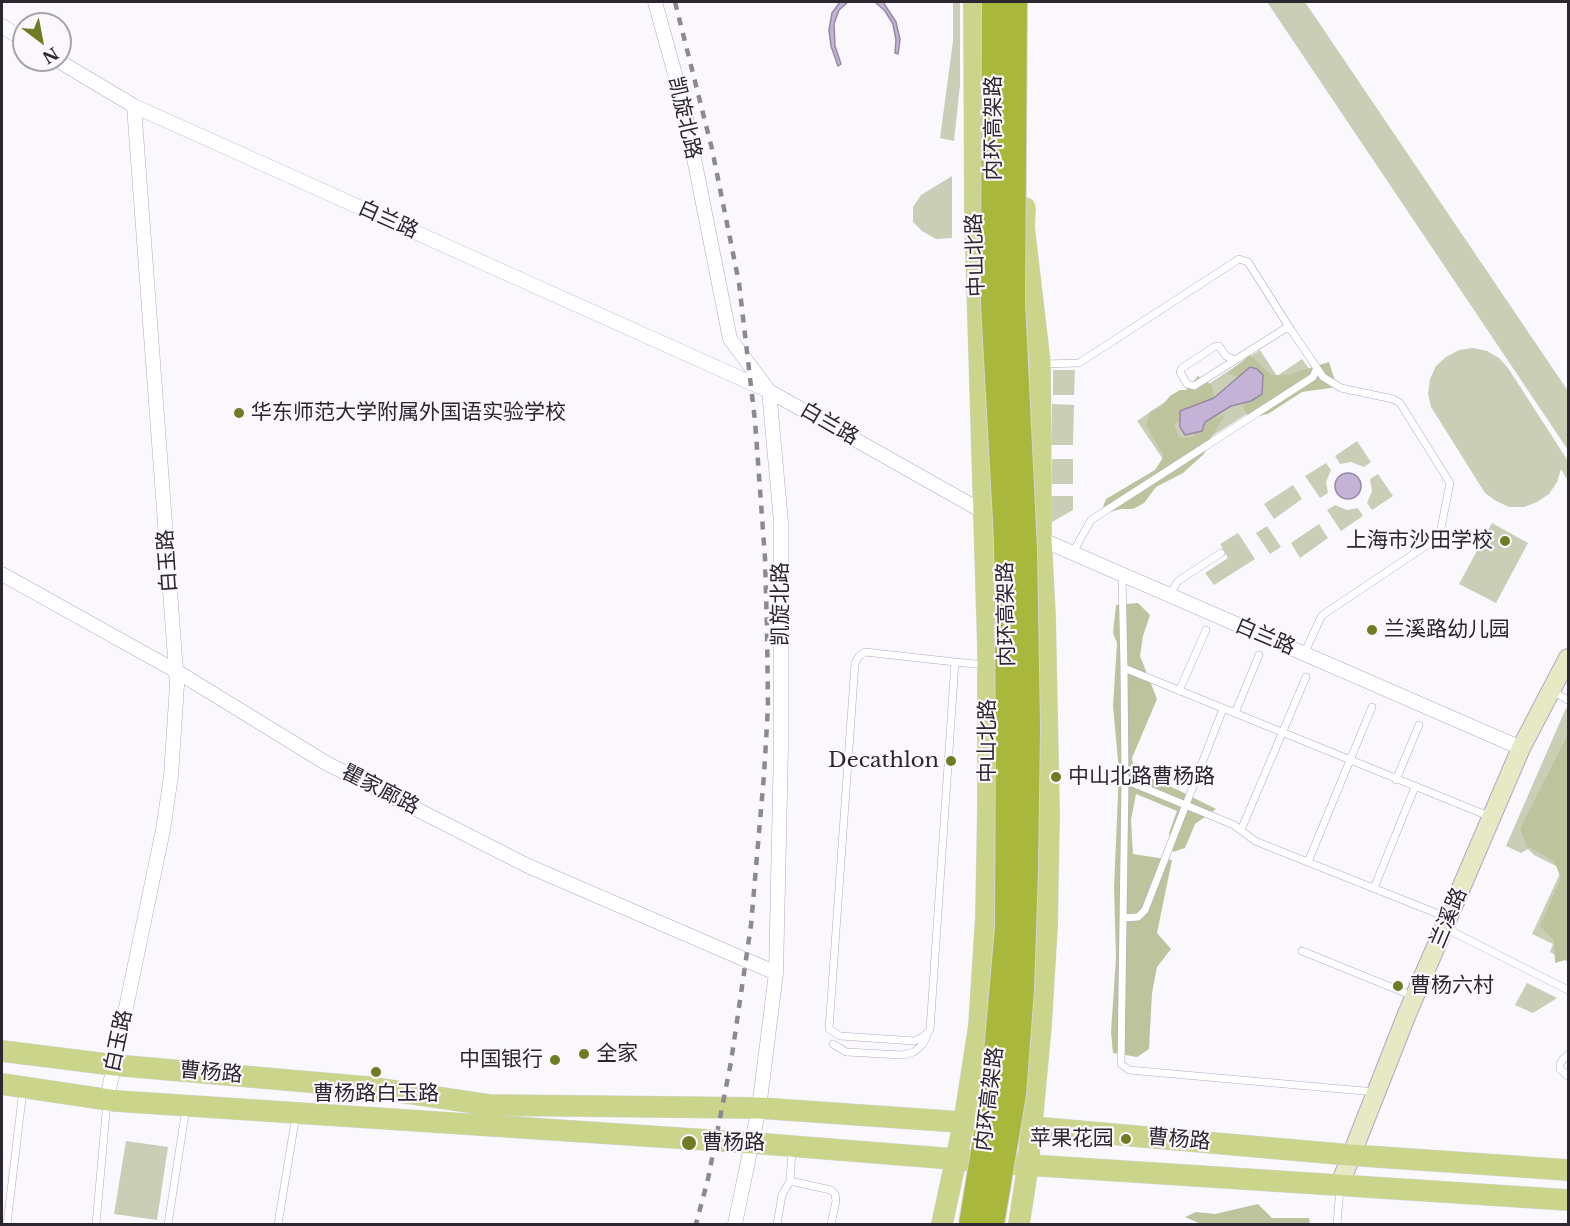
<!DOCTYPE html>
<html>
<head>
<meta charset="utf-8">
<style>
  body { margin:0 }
  #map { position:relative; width:1570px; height:1226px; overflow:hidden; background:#faf8fd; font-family:"Libre Baskerville",serif }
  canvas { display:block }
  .frame { position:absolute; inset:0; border:3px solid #2b2630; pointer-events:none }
  .north { position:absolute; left:12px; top:12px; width:60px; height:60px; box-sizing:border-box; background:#faf8fd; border:2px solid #a7a4ab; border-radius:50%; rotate:148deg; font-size:16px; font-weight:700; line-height:24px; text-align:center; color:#2b2630 }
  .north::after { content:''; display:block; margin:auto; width:21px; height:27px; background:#707b26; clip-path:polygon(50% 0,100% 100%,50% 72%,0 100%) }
</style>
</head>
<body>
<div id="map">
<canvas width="1570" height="1226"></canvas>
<div class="frame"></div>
<div class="north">N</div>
</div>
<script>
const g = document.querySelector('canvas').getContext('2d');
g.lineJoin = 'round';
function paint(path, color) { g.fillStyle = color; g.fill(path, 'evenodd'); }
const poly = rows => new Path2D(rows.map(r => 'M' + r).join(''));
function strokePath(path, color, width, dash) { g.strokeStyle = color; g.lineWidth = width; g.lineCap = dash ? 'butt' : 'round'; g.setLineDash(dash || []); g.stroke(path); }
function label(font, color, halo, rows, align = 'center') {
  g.font = font + ' "Libre Baskerville","Noto Sans SC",serif'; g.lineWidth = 4.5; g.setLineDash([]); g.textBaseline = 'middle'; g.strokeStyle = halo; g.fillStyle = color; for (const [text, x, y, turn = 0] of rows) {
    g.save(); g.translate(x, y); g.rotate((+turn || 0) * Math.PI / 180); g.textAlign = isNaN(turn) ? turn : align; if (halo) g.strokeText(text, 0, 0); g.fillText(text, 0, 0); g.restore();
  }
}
paint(poly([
  [953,2,960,2,960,85,954,141,940,138,953,41],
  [1267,2,1305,2,1568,391,1568,450],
  [952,176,952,238,936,239,922,231,913,222,913,207,921,195],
  [1473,348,1487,351,1499,358,1508,368,1568,461,1568,481,1561,469,1557,482,1549,494,1537,502,1524,507,1509,507,1496,501,1485,493,1431,407,1428,394,1430,379,1436,366,1446,357,1459,350],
  [1260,350,1277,376,1302,359,1310,370,1306,376,1167,465,1137,421,1182,390,1198,391],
  [1053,370,1075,370,1074,395,1053,395],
  [1052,404,1074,405,1073,445,1051,445],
  [1357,441,1371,462,1364,467,1351,462,1340,464,1335,456],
  [1052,459,1073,459,1073,484,1051,484],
  [1326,463,1331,470,1326,482,1328,493,1320,498,1305,476],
  [1378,474,1393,496,1372,510,1367,503,1372,491,1370,479],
  [1293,485,1302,499,1274,519,1264,504],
  [1051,496,1073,496,1073,510,1052,522,1050,522],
  [1335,505,1347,510,1358,508,1363,516,1341,531,1327,510],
  [1492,523,1528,543,1496,603,1459,584],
  [1319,524,1328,538,1300,558,1291,543],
  [1267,526,1281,547,1270,554,1256,533],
  [1238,533,1255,559,1214,585,1205,573,1228,558,1220,544],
  [1566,708,1568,710,1568,962,1550,952,1553,944,1532,934,1562,869,1534,855,1528,849,1521,853,1506,846],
  [1527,983,1557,998,1533,1013,1515,1005],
  [126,1141,168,1147,157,1220,114,1214]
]), '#caceb7');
paint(poly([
  [1250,355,1271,375,1288,375,1329,362,1337,387,1302,392,1268,414,1249,418,1243,406,1251,390,1248,379,1227,374],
  [1198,376,1212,385,1214,398,1192,409,1174,425,1179,438,1192,437,1211,419,1225,415,1210,439,1204,454,1183,473,1156,487,1144,503,1133,509,1121,509,1110,512,1103,507,1106,499,1155,470,1164,456,1146,425,1150,412,1162,406,1170,396,1180,390,1186,390],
  [1138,603,1150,615,1143,636,1140,656,1157,699,1132,758,1134,770,1178,790,1216,809,1195,824,1185,848,1173,852,1169,833,1177,811,1136,794,1131,820,1133,854,1172,860,1157,933,1171,949,1157,967,1152,993,1149,1049,1137,1057,1113,1053,1111,1032,1116,958,1114,887,1119,771,1113,706,1117,643,1113,633,1116,605],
  [1568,734,1568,959,1555,963,1554,940,1540,926,1561,878,1554,861,1527,846,1520,829],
  [1258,1204,1272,1218,1309,1218,1310,1224,1201,1224,1185,1217,1196,1212,1215,1214]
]), '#bcc39d');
const water = poly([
  [840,2,848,2,839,10,834,24,835,46,841,64,838,66,831,46,829,30,832,13,840,2],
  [875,2,883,2,896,22,900,40,898,54,895,53,896,40,893,24,885,11,875,2],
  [1250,367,1257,369,1263,375,1262,394,1251,401,1231,406,1205,422,1202,431,1185,435,1180,427,1180,411,1214,398,1250,367],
  '1335 486a13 13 0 1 1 26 0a13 13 0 1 1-26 0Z'
]);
paint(water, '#c4b3d6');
strokePath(water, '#9689a4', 1.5);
const lane = poly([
  [1044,364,1079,363,1239,259,1248,262,1291,330],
  [1072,554,1091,520,1313,377,1317,368,1291,330,1286,328,1194,386,1187,384,1180,372,1182,368,1214,347,1219,346,1226,356,1235,360],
  [1122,575,1124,668],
  [1169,596,1178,581,1221,553],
  [1304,654,1321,617,1324,614,1436,539,1440,533,1450,483,1400,403,1393,399,1341,388,1323,377,1317,368],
  [955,662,930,1030,924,1036,915,1041,840,1036,829,1029,855,663,859,656,865,652,955,662,985,665],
  [1179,691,1206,630],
  [1552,691,1568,700],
  [1235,713,1259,655],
  [1125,780,1121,1064,1129,1070,1375,1092],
  [1396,780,1419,725],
  [1241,830,1306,677],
  [1308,862,1372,707],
  [1374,888,1415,787],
  [1446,917,1255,841,1234,825,1125,780,1124,668,1491,817],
  [1123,918,1138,917,1145,910,1223,709],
  [1445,928,1568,990],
  [1302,951,1413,996],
  [833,1044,846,1052,903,1055,914,1052,923,1044,927,1035],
  [1568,1055,1563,1059,1560,1064,1560,1069,1568,1076],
  [790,1181,831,1190,835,1194,836,1201,831,1224],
  [7,1224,23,1090],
  [96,1224,107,1102],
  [168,1224,186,1108],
  [278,1224,296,1115],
  [777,1224,782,1195,790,1181,792,1149],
  [1337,1224,1340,1188]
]);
const street = poly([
  [655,2,683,103,730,339,769,391,781,522,781,747,776,973,759,1108,735,1224],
  [2,26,24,40],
  [57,60,134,106,177,685,171,776,163,830,107,1099],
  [134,106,769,391,989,515],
  [1036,537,1521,748],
  [2,574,176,671,326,763,526,865,776,973]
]);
const secondary = poly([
  [1340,1184,1407,1014,1521,748,1568,658]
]);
const primary = poly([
  [2,1051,114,1065,367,1087,489,1105,759,1108,1032,1127,1350,1155,1568,1170],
  [2,1084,116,1101,753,1143,1028,1165,1568,1200],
  [942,1224,964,1122,979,1026,986,917,988,808,988,648,975,215,974,2],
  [1019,1224,1028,1165,1041,1025,1047,926,1049,813,1045,616,1041,539,1040,364,1024,227,1025,208]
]);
strokePath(lane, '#b4a8c2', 8);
strokePath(street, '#b4a8c2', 15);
strokePath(secondary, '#b4a8c2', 20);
strokePath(primary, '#d5d4d6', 22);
strokePath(lane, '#fff', 7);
strokePath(street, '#fff', 14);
strokePath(secondary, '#e5eac5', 18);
strokePath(primary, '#cbd48b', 21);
strokePath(poly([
  [675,2,712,149,739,283,755,421,765,558,767,628,768,707,764,775,751,925,731,1062,708,1179,696,1224]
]), '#8c8990', 4.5, [8, 8]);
const highwayBridge = poly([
  [971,1224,992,1097,1007,928,1008,733,1006,539,993,303,994,2],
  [992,1224,1014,1094,1022,989,1026,870,1028,728,1025,549,1013,303,1015,2]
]);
strokePath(highwayBridge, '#d5d4d6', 26, []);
strokePath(highwayBridge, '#a9b83d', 24);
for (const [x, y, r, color] of [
  [239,413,6,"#707b26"],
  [1505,541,6,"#707b26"],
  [1372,630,6,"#707b26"],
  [951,761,6,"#707b26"],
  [1056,777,6,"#707b26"],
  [1398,986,6,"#707b26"],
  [584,1054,6,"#707b26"],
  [555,1060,6,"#707b26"],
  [376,1072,6,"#707b26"],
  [1126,1139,6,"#707b26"],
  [689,1143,8,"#707b26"]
]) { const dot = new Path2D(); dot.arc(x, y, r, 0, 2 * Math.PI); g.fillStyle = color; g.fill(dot); strokePath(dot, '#faf8fd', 2); }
label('21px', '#2b2630', '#faf8fd', [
  ["凯旋北路",684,118,77],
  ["内环高架路",994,128,-90],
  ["白兰路",388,220,24],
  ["中山北路",976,255,-92],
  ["白兰路",829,424,30],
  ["白玉路",168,561,-94],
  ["凯旋北路",781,604,-90],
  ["内环高架路",1007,614,-91],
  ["白兰路",1265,637,23],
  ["中山北路",988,741,-90],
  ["瞿家廊路",380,790,27],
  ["兰溪路",1449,918,-67],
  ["白玉路",119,1041,-78],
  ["曹杨路",211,1073,5],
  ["内环高架路",990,1099,-83],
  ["曹杨路",1179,1140,5]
]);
label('21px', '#2b2630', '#faf8fd', [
  ["华东师范大学附属外国语实验学校",251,413],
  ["上海市沙田学校",1493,541,"right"],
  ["兰溪路幼儿园",1384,630],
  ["Decathlon",939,761,"right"],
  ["中山北路曹杨路",1068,777],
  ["曹杨六村",1410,986],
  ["全家",596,1054],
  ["中国银行",543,1060,"right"],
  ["曹杨路白玉路",376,1094,"center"],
  ["苹果花园",1114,1139,"right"],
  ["曹杨路",702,1143]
], 'left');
</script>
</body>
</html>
